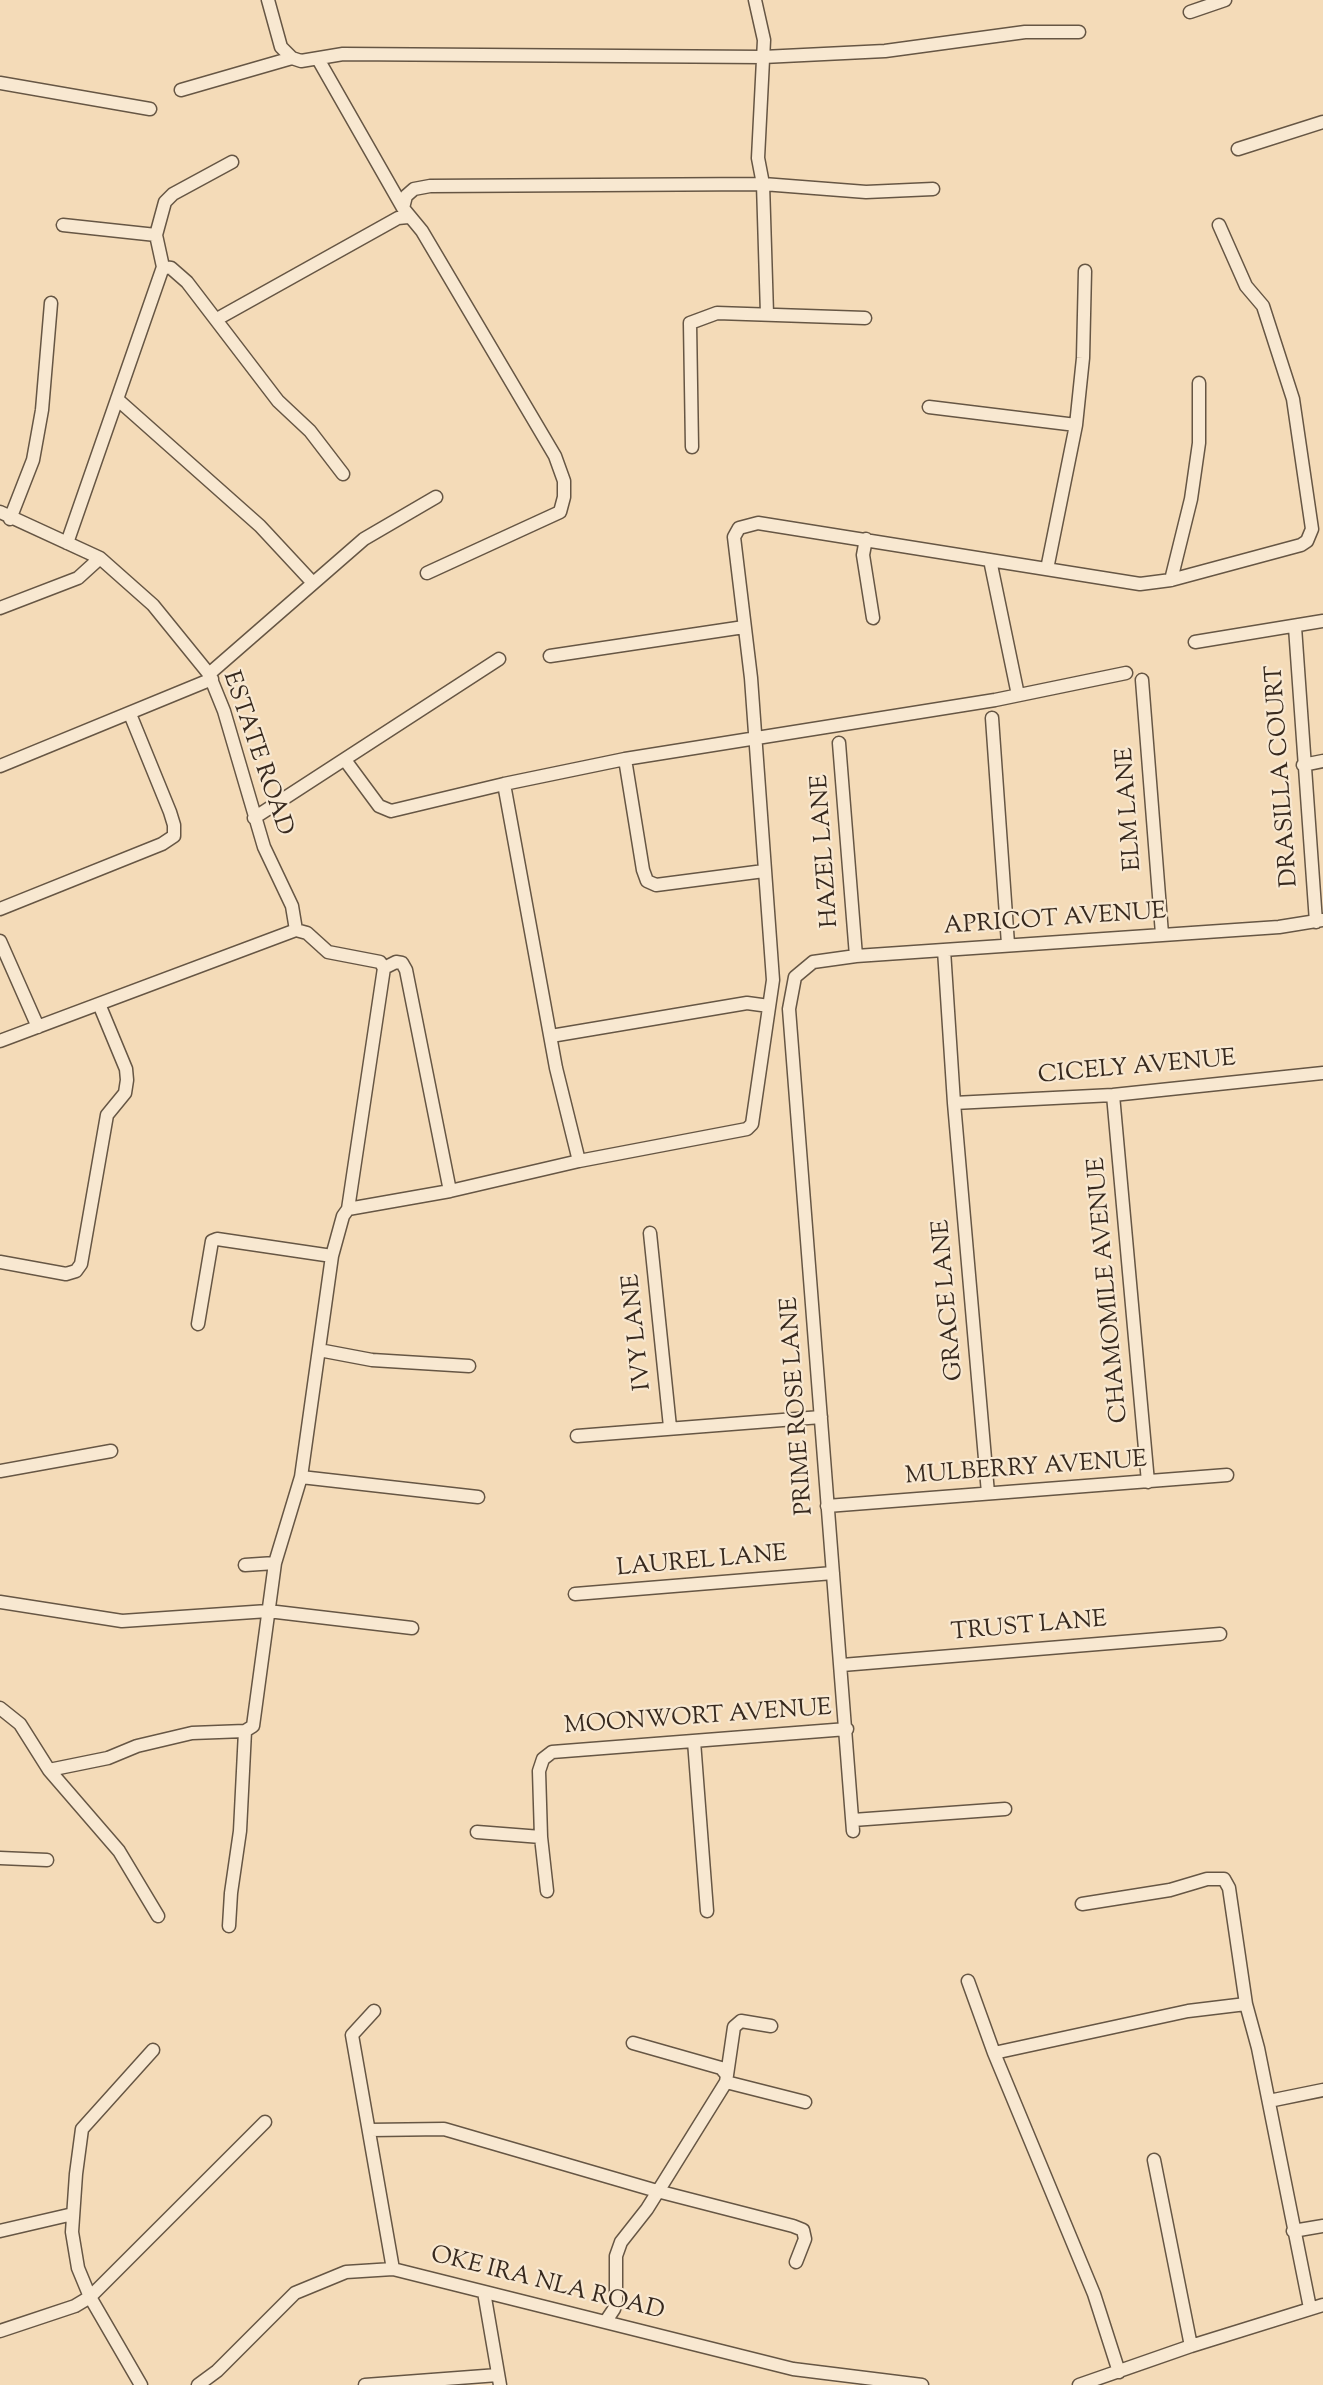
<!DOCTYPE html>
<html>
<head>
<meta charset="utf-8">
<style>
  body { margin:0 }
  canvas { display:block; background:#f4dbb8 }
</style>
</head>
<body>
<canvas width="1323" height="2385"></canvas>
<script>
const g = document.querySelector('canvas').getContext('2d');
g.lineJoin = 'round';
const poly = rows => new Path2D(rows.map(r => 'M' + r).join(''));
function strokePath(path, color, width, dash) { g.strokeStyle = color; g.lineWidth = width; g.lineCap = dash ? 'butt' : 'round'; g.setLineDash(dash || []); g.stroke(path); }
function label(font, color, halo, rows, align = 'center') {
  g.font = font + ' "Sorts Mill Goudy",serif'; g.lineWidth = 4.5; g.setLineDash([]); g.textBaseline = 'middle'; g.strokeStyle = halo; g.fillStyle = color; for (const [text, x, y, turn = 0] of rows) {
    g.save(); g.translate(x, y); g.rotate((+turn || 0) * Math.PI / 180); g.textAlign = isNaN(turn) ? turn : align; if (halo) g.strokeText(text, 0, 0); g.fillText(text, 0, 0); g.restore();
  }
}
const minor = poly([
  [268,0,281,47,292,58,301,61,343,54,763,57,885,51,1025,32,1079,32],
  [755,0,764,40,758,158,763,184,866,192,933,189],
  [1190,12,1225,0],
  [318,59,403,208],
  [0,83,150,109],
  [181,90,292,58],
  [1238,149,1323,122],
  [63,225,156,235],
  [163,267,171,268,187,282,278,401,310,431,343,474],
  [217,319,398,218,408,217],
  [117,399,260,526,313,583],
  [929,407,1076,425],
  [692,447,690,323,717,313,865,318],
  [0,512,100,558,153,605,209,674,224,711,264,847,292,906,296,930],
  [10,519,33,460,42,410,51,303],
  [866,539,863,555,873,618],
  [67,543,163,267,156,235,165,202,173,194,232,162],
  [990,560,1018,695],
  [1047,569,1076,425,1083,358,1085,271],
  [427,573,560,512,564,497,564,481,555,456,422,231,403,208,406,196,414,189,430,186,763,184,767,314],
  [1171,580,1191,499,1199,443,1199,383],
  [0,608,78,578,100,558],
  [1295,627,1316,922],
  [1195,642,1323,621],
  [550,656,744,627],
  [209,674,364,539,436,497],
  [1142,680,1162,934],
  [992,718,1008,944],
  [839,743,856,956],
  [625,759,643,870,647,881,656,885,764,871],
  [345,760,379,806,391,811,504,784,625,759,995,700,1126,673],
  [1303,765,1323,761],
  [0,766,212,679],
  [504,784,556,1068,579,1161],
  [254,818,499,659],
  [0,909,162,844,174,836,174,825,170,812,130,714],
  [0,941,38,1027],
  [944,950,954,1103,988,1493],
  [384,968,396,962,402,963,406,970,450,1191],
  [551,1036,747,1003,769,1006],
  [0,1041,296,930,307,933,328,952,380,962,384,968,348,1209,343,1216,332,1256,301,1477,275,1563,253,1726,245,1731,192,1733,137,1746,108,1758,49,1770],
  [1113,1095,1148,1482],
  [954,1103,1113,1095,1323,1073],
  [348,1209,450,1191,579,1161,747,1129,752,1124,773,980,751,678,734,537,739,528,758,523,1140,584,1171,580,1301,545,1307,541,1312,529,1293,399,1263,306,1246,286,1219,225],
  [650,1233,670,1427],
  [0,1262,66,1274,76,1271,81,1264,107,1115,125,1093,127,1080,126,1069,99,1004],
  [198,1324,212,1241,217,1239,332,1256],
  [319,1350,372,1360,469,1366],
  [577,1436,821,1417],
  [0,1471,111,1451],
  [301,1477,478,1497],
  [827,1506,1227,1475],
  [245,1565,275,1563],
  [575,1594,833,1573],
  [0,1602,122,1621,268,1611,412,1628],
  [842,1665,1220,1634],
  [0,1708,20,1724,49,1770,119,1851,158,1916],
  [694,1741,707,1911],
  [853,1820,1005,1809],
  [853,1831,789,1009,795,977,813,962,856,956,1279,927,1323,920],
  [477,1832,541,1837],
  [0,1858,47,1860],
  [547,1891,541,1837,539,1771,543,1759,552,1752,847,1729],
  [1082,1904,1170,1890,1207,1879,1224,1879,1229,1888,1246,2004],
  [229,1926,231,1893,240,1831,245,1731],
  [968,1981,994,2053,1188,2011,1246,2004,1258,2048,1310,2308],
  [374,2011,352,2035,393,2269],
  [633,2043,721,2068,726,2074],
  [994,2053,1094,2294,1119,2372],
  [726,2082,805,2102],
  [1269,2101,1323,2090],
  [370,2130,444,2129,657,2191,793,2226,803,2230,805,2239,796,2262],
  [1154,2160,1191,2346],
  [0,2231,73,2214],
  [1293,2231,1323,2226],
  [484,2292,500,2385],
  [606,2321,614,2309,616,2300,616,2256,621,2242,647,2209,726,2082,734,2027,741,2021,771,2026],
  [0,2331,75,2306,90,2297,265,2122],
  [141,2385,90,2297,78,2268,72,2232,76,2174,82,2129,153,2050],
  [198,2385,217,2371,295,2293,346,2272,393,2269,793,2369,922,2385],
  [365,2385,498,2375],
  [1079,2385,1191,2346,1323,2305]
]);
strokePath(minor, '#665644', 15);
strokePath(minor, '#f8e8d1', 12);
label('24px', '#37291e', '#f8e8d1', [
  ["ESTATE ROAD",256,754,71],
  ["DRASILLA COURT",1284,776,-94],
  ["ELM LANE",1131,809,-94],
  ["HAZEL LANE",827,851,-94],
  ["APRICOT AVENUE",1055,921,-4],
  ["CICELY AVENUE",1137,1069,-5],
  ["CHAMOMILE AVENUE",1110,1290,-95],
  ["GRACE LANE",950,1300,-95],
  ["IVY LANE",639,1332,-96],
  ["PRIME ROSE LANE",799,1406,-94],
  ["MULBERRY AVENUE",1026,1470,-4],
  ["LAUREL LANE",702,1563,-5],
  ["TRUST LANE",1029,1628,-5],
  ["MOONWORT AVENUE",698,1719,-4],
  ["OKE IRA NLA ROAD",547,2285,14]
]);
</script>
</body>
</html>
